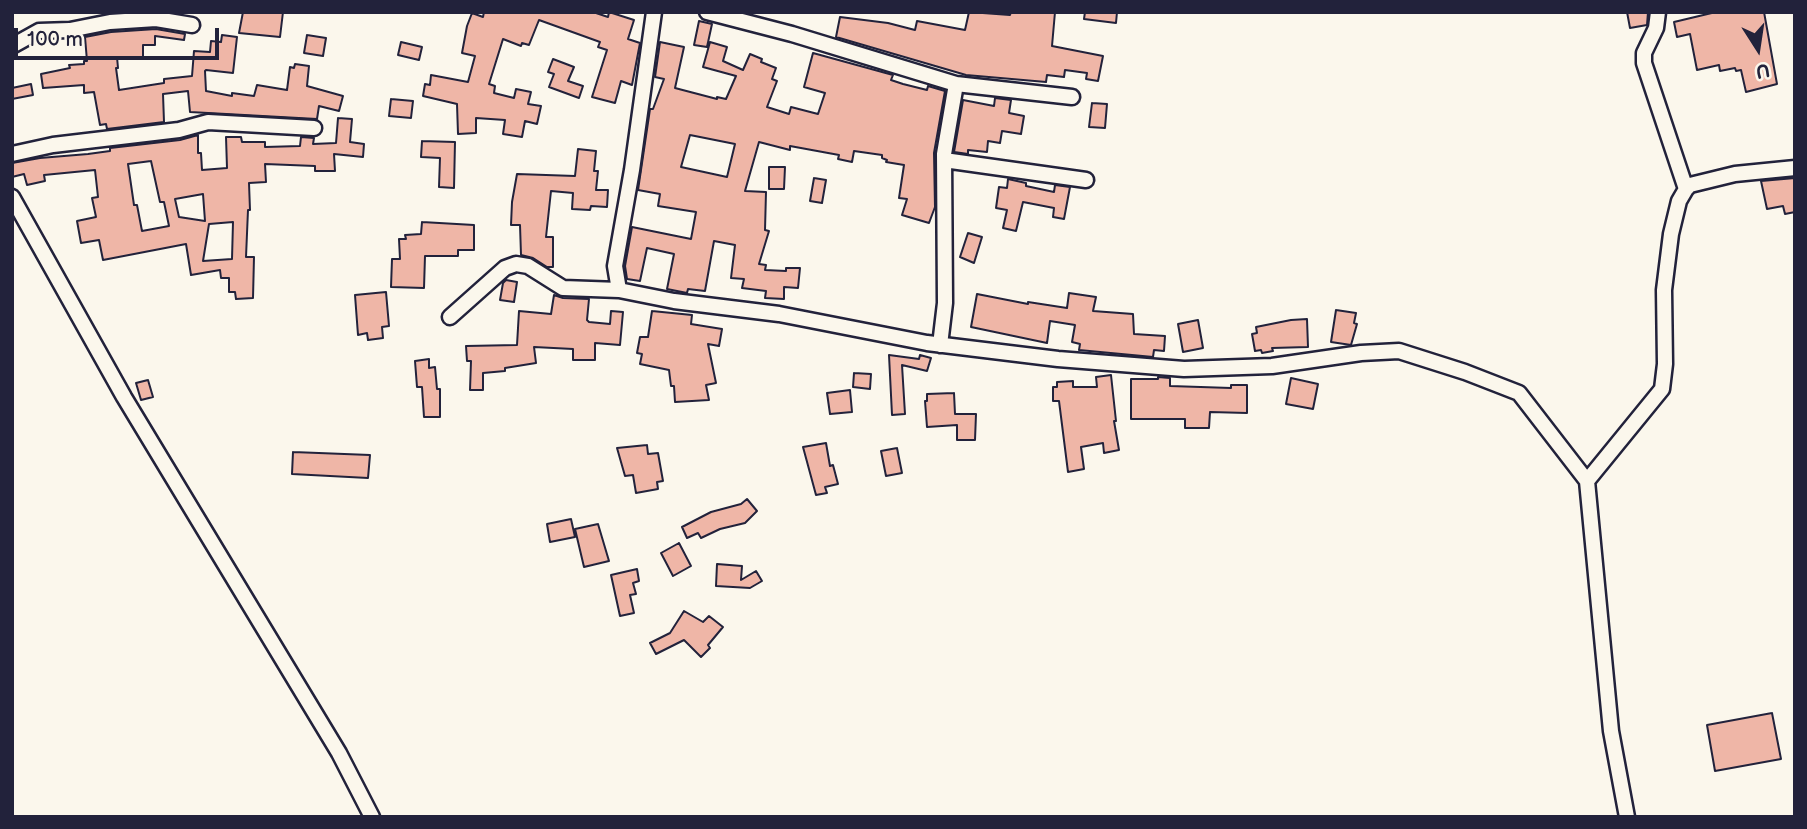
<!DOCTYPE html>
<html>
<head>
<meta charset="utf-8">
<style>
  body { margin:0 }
  #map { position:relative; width:1807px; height:829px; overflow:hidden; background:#fbf7ec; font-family:"Balsamiq Sans",sans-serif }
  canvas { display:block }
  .frame { position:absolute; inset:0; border:14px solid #22223b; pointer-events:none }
  .north { position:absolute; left:1723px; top:14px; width:70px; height:70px; -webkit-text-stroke:5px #fbf7ec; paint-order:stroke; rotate:168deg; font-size:19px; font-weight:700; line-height:28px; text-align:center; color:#22223b }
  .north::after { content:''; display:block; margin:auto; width:24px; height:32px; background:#22223b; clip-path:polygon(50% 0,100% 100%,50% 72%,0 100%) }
  .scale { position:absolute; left:14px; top:28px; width:205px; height:32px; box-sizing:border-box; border:4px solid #22223b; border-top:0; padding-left:9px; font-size:21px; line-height:24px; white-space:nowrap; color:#22223b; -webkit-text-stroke:5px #fbf7ec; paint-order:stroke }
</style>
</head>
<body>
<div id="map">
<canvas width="1807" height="829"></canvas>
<div class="frame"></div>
<div class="north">U</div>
<div class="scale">100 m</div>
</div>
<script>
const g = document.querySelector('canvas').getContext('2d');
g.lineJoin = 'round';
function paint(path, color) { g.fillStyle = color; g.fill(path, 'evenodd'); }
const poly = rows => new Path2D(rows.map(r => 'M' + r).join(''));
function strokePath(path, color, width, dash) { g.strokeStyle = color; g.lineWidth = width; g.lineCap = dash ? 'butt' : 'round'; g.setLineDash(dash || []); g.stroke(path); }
const building = poly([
  [243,12,283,12,280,37,239,33,243,12],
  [484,12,593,12,608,17,609,12,634,20,628,39,640,43,632,85,621,81,615,103,592,97,607,50,598,47,600,42,539,20,529,45,522,43,521,46,503,39,489,84,495,86,494,93,514,98,516,89,531,92,528,104,541,106,537,124,525,121,522,137,503,134,505,120,476,118,476,133,458,134,457,104,423,96,425,84,430,85,431,75,468,82,475,56,462,53,467,26,472,13,483,17,484,12],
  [969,12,1010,15,1011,12,1055,12,1052,46,1103,56,1098,81,1086,79,1087,73,1065,70,1064,77,1047,75,1046,82,966,75,836,37,840,17,888,23,915,30,917,21,965,30,969,12],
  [1085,12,1117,12,1116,23,1084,19,1085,12],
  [1627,12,1648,12,1647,25,1630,28,1627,12],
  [1716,12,1764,12,1777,84,1746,92,1741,70,1736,71,1735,68,1720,71,1719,65,1697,70,1690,34,1677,37,1674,22,1716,12],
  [699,21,712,24,707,47,694,45,699,21],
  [156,29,185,34,184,40,155,36,155,45,143,45,143,57,117,57,118,68,116,68,119,90,164,83,164,79,192,76,194,51,210,52,211,41,221,42,222,35,237,37,233,73,206,70,205,71,206,91,232,96,232,93,254,96,257,85,287,90,290,67,294,68,295,64,309,66,307,86,343,96,339,111,319,106,317,119,190,112,188,91,163,94,164,122,107,129,106,124,100,125,94,92,84,93,84,85,43,88,41,74,70,68,69,65,84,64,84,61,87,61,85,37,111,32,156,29],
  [307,35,326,38,323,56,304,53,307,35],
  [401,42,422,47,419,60,398,55,401,42],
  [660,42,684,47,675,88,717,99,717,97,726,99,736,76,703,67,710,42,727,47,723,61,743,70,750,54,762,59,761,62,776,68,772,79,777,81,767,107,789,114,791,107,818,114,825,93,804,87,813,53,893,75,891,80,903,84,927,90,928,86,945,91,934,153,935,207,929,223,902,215,907,199,899,198,904,165,886,162,887,160,882,158,882,155,854,151,852,162,838,159,839,155,790,146,790,150,759,142,745,191,766,192,765,230,769,231,759,264,766,265,765,270,786,271,786,268,800,268,798,288,784,287,784,299,765,298,766,291,742,288,744,279,731,278,735,245,714,241,705,291,688,289,687,293,667,289,674,254,647,248,640,281,627,279,625,266,632,227,691,239,696,212,658,206,660,194,638,190,650,109,653,109,664,79,655,77,660,42],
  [690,135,735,144,727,177,681,167,690,135],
  [553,59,574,67,568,81,583,86,579,98,549,87,554,74,548,72,553,59],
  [31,84,33,95,12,99,12,88,31,84],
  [995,98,1011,100,1009,113,1024,116,1021,134,1002,131,1000,143,988,141,987,152,968,150,968,154,954,152,963,100,994,106,995,98],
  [391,99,413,101,411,118,389,116,391,99],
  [1092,103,1107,104,1105,128,1089,127,1092,103],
  [338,118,352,119,350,142,364,144,363,157,334,154,335,171,315,171,315,166,265,164,266,182,249,183,250,210,248,210,246,257,254,257,253,298,236,299,235,292,229,292,229,278,221,278,220,270,191,275,186,244,103,260,99,240,81,243,77,221,96,217,92,198,98,197,95,170,44,175,45,181,27,185,24,174,12,177,12,163,40,158,88,154,110,151,110,148,180,140,198,135,198,153,201,153,202,170,227,168,226,137,241,137,242,142,265,142,265,147,300,146,301,137,314,138,313,144,336,143,338,118],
  [151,161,160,202,164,202,169,226,142,231,137,205,134,205,128,164,151,161],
  [203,194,205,221,179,217,175,199,203,194],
  [233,222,232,259,203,261,209,224,233,222],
  [422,141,455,142,454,188,439,187,440,158,421,157,422,141],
  [578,149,596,151,594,171,598,171,596,190,608,190,607,207,591,206,590,210,572,209,573,193,551,191,546,237,553,237,553,267,547,267,533,258,521,255,520,225,511,225,512,202,517,174,575,176,578,149],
  [769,167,785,167,784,189,769,189,769,167],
  [814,178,826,180,822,203,810,201,814,178],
  [1795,178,1795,212,1785,214,1783,206,1767,209,1761,181,1795,178],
  [1008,179,1026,183,1026,186,1054,192,1055,185,1070,187,1064,219,1053,217,1054,208,1023,202,1016,231,1003,228,1007,210,996,208,999,187,1007,188,1008,179],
  [422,222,474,225,474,250,458,250,458,256,425,256,424,288,391,287,392,259,400,259,399,239,406,239,405,235,421,234,422,222],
  [968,233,982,237,974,263,960,257,968,233],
  [506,280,517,282,514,302,500,300,503,283,506,280],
  [386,292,389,326,382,327,383,338,368,340,367,333,358,335,355,295,386,292],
  [1069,293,1096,297,1093,311,1133,314,1134,334,1165,336,1164,351,1154,350,1153,357,1079,350,1080,344,1072,342,1075,325,1050,321,1047,343,971,327,977,294,1028,304,1028,302,1067,308,1069,293],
  [554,295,563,298,589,299,587,320,589,322,610,324,611,311,623,312,620,345,595,343,595,360,573,360,573,349,534,347,536,363,505,368,505,371,483,373,483,390,470,390,471,361,467,361,466,346,517,345,519,311,551,314,554,295],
  [1336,310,1356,313,1354,323,1357,324,1351,345,1331,342,1336,310],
  [652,311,692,315,691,324,722,329,719,346,708,344,716,383,706,385,709,400,675,402,674,386,671,386,669,370,640,364,642,354,637,353,640,337,648,337,652,311],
  [1307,319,1308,347,1272,348,1273,351,1262,353,1261,350,1255,351,1252,334,1257,333,1256,327,1291,320,1307,319],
  [1198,320,1203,348,1183,352,1178,324,1198,320],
  [889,355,919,359,920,355,931,358,927,371,902,365,905,414,892,415,889,355],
  [429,359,429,368,435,367,437,389,440,389,440,417,424,417,422,387,417,387,415,361,429,359],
  [854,373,871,374,870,389,853,387,854,373],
  [1111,375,1116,421,1114,421,1119,450,1104,453,1103,443,1081,447,1084,469,1068,472,1059,401,1053,401,1053,387,1057,387,1057,382,1073,381,1073,387,1097,387,1096,377,1111,375],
  [1158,377,1170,378,1170,386,1231,388,1231,385,1247,385,1247,413,1210,412,1209,428,1185,428,1185,419,1131,419,1131,379,1158,379,1158,377],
  [1291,378,1318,384,1313,409,1286,404,1291,378],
  [148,380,153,397,141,400,136,383,148,380],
  [850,390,852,412,830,414,827,393,850,390],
  [954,393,955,414,976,414,975,440,957,440,957,425,927,427,925,401,927,401,927,394,954,393],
  [826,443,830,466,833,465,838,484,825,487,827,493,816,495,803,447,826,443],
  [647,445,648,454,658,453,663,481,657,482,658,489,636,493,633,475,625,476,617,448,647,445],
  [897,448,902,473,886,476,881,451,897,448],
  [293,452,370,455,368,478,292,474,293,452],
  [747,499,757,511,745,523,720,529,701,538,698,533,687,538,682,527,711,512,741,504,747,499],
  [571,519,575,537,550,542,547,524,571,519],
  [598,524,609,561,584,567,575,529,598,524],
  [679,543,691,566,673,576,661,553,679,543],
  [717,564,742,566,741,580,756,571,762,581,750,588,716,586,717,564],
  [637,569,639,581,633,583,636,594,630,595,634,613,620,616,611,575,637,569],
  [684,611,703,622,709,616,723,627,708,645,710,648,701,657,684,640,656,654,650,643,670,633,684,611],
  [1772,713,1781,759,1715,771,1707,725,1772,713]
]);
paint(building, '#efb6a7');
strokePath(building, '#22223b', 2);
const street = poly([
  [654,12,632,170,615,266,619,290,674,301,779,314,927,343,1058,359,1184,369,1272,366,1361,353,1399,351,1465,372,1519,393,1587,481,1611,731,1627,817],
  [707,12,792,34,956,84,944,154,945,303,940,345],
  [1658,12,1656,28,1644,53,1644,63,1686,189],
  [12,46,39,31,70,30,110,22,156,19,192,25],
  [956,84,1072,97],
  [12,154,53,145,179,130,208,122,314,128],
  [944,160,1086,180],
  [12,197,124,397,339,753,372,817],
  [450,317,505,268,516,264,528,266,563,288,619,290],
  [1587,481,1662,389,1665,364,1664,290,1671,234,1679,201,1686,189,1690,185,1735,174,1795,168]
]);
strokePath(street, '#22223b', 19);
strokePath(street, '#fbf7ec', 14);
</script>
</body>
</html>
